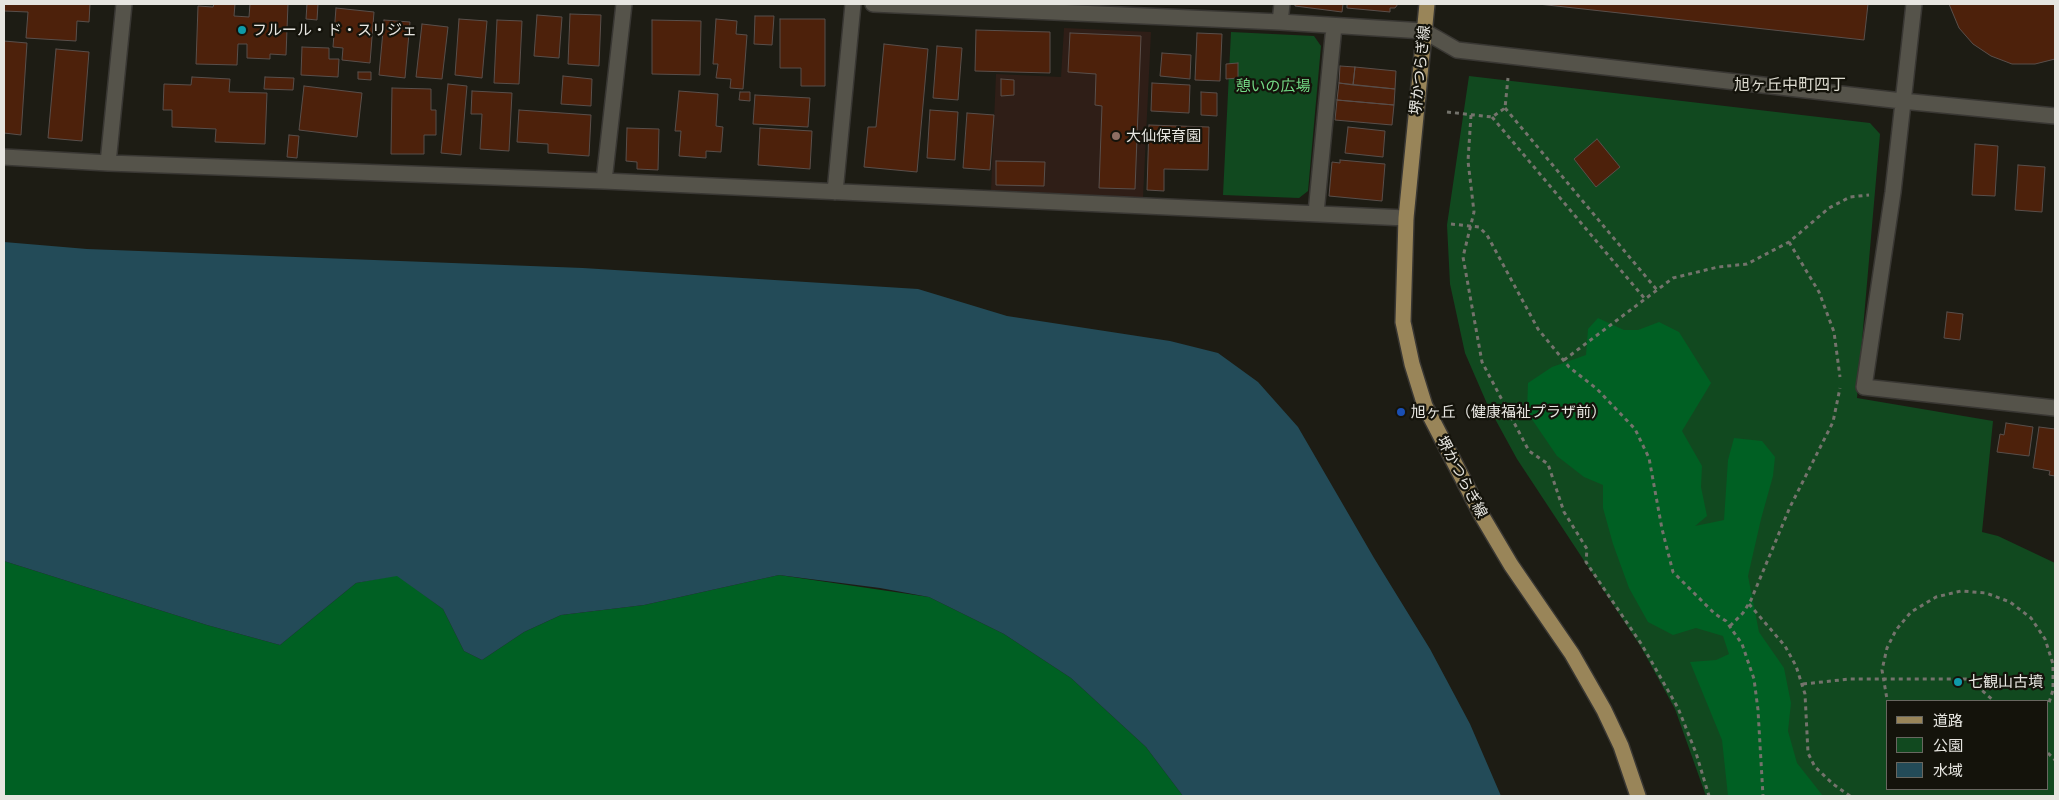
<!DOCTYPE html>
<html>
<head>
<meta charset="utf-8">
<style>
  body { margin:0 }
  #map { position:relative; width:2059px; height:800px; overflow:hidden; background:#1d1c14; font-family:"Exo 2","Noto Sans JP",sans-serif }
  canvas { display:block }
  .frame { position:absolute; inset:0; border:5px solid #e6e5e0; pointer-events:none }
  .legend { position:absolute; left:1886px; top:700px; width:162px; height:90px; box-sizing:border-box; background:#14130b; border:1px solid #686760; margin:0; padding:6px 9px; list-style:none; font-size:15px; color:#e6e5e0 }
  .legend li { display:flex; align-items:center; gap:10px; height:25px }
  .legend b { width:25px; border:1px solid #686760 }
</style>
</head>
<body>
<div id="map">
<canvas width="2059" height="800"></canvas>
<div class="frame"></div>
<ul class="legend">
<li><b style="height:6px;background:#998559"></b>道路</li>
<li><b style="height:14px;background:#11491f"></b>公園</li>
<li><b style="height:14px;background:#234b58"></b>水域</li>
</ul>
</div>
<script>
const g = document.querySelector('canvas').getContext('2d');
g.lineJoin = 'round';
function paint(path, color) { g.fillStyle = color; g.fill(path, 'evenodd'); }
const poly = rows => new Path2D(rows.map(r => 'M' + r).join(''));
function strokePath(path, color, width, dash) { g.strokeStyle = color; g.lineWidth = width; g.lineCap = dash ? 'butt' : 'round'; g.setLineDash(dash || []); g.stroke(path); }
function label(font, color, halo, rows, align = 'center') {
  g.font = font + ' "Exo 2","Noto Sans JP",sans-serif'; g.lineWidth = 4.5; g.setLineDash([]); g.textBaseline = 'middle'; g.strokeStyle = halo; g.fillStyle = color; for (const [text, x, y, turn = 0] of rows) {
    g.save(); g.translate(x, y); g.rotate((+turn || 0) * Math.PI / 180); g.textAlign = isNaN(turn) ? turn : align; if (halo) g.strokeText(text, 0, 0); g.fillText(text, 0, 0); g.restore();
  }
}
paint(poly([
  [1064,28,1151,32,1143,198,991,190,996,74,1061,77]
]), '#2f1e17');
paint(poly([
  [1231,32,1314,36,1321,46,1308,191,1299,198,1223,195],
  [1469,76,1870,123,1880,134,1857,398,1993,421,1982,532,1998,536,2055,563,2055,796,1706,796,1675,709,1641,647,1517,459,1488,406,1465,353,1450,284,1447,225],
  [1888,701,2048,701,2048,789,1888,789]
]), '#11491f');
paint(poly([
  [1598,318,1624,330,1638,330,1659,322,1679,332,1711,383,1682,431,1702,466,1701,487,1707,516,1695,526,1724,520,1728,460,1734,438,1762,441,1775,457,1773,476,1761,519,1748,576,1759,632,1784,668,1791,703,1788,731,1797,763,1823,796,1728,796,1722,740,1690,662,1716,660,1729,654,1723,636,1696,628,1673,635,1648,622,1629,588,1613,544,1603,508,1603,485,1584,477,1557,456,1527,412,1528,383,1552,367,1586,355,1588,329],
  [4,561,207,625,280,645,356,583,397,575,443,609,464,651,482,660,524,632,561,615,644,605,779,575,929,597,1004,634,1071,678,1146,747,1183,796,4,796]
]), '#006023');
paint(poly([
  [4,242,87,249,583,268,918,289,1007,316,1170,341,1218,353,1258,382,1298,427,1374,558,1430,649,1470,724,1501,796,1183,796,1146,747,1071,678,1004,634,929,597,880,588,779,575,644,605,561,615,524,632,482,660,464,651,443,609,397,576,356,583,280,645,207,625,4,561]
]), '#234b58');
const building = poly([
  [4,4,90,4,89,22,77,21,76,41,26,38,28,12,4,11,4,4],
  [214,4,235,4,234,16,249,17,250,4,288,4,286,55,270,54,270,59,247,58,247,44,238,44,237,65,196,64,198,6,213,7,214,4],
  [307,4,318,4,317,20,306,19,307,4],
  [1295,4,1343,4,1342,12,1295,6,1295,4],
  [1347,4,1398,4,1395,8,1390,8,1390,12,1347,8,1347,4],
  [1538,4,1868,4,1864,40,1538,4],
  [1949,4,2055,4,2055,59,2035,64,2012,64,1991,56,1973,44,1959,28,1949,4],
  [336,8,374,12,370,63,342,60,343,48,333,47,336,8],
  [570,14,601,15,599,66,568,64,570,14],
  [537,15,562,17,559,58,534,56,537,15],
  [755,16,774,16,772,45,754,44,755,16],
  [459,19,487,21,482,78,455,75,459,19],
  [716,19,737,21,736,34,747,35,743,89,730,88,731,79,716,78,718,64,713,64,716,19],
  [780,19,825,19,825,86,801,86,801,68,780,68,780,19],
  [384,20,410,22,405,78,379,75,384,20],
  [497,20,522,21,519,84,494,83,497,20],
  [652,20,701,21,700,75,652,74,652,20],
  [422,24,448,27,442,79,416,77,422,24],
  [976,30,1050,32,1050,73,975,71,976,30],
  [1070,33,1141,36,1135,189,1099,188,1102,106,1095,105,1096,74,1068,72,1070,33],
  [1197,33,1222,34,1220,81,1195,80,1197,33],
  [4,41,27,43,21,135,4,133,4,41],
  [884,44,928,49,917,172,864,167,868,127,876,127,884,44],
  [937,46,962,48,958,100,933,98,937,46],
  [302,47,329,48,329,59,339,59,338,77,301,75,302,47],
  [56,49,89,52,82,141,48,138,56,49],
  [1162,53,1191,55,1190,79,1160,76,1162,53],
  [1238,63,1238,78,1226,79,1226,64,1238,63],
  [1340,66,1355,67,1353,85,1339,83,1340,66],
  [1355,67,1396,71,1395,89,1353,85,1355,67],
  [358,72,371,72,371,80,358,79,358,72],
  [563,76,592,79,591,106,561,104,563,76],
  [192,77,230,79,229,92,267,93,265,144,215,142,216,129,172,127,172,110,163,110,164,84,191,85,192,77],
  [265,77,294,78,293,90,264,89,265,77],
  [1001,79,1014,80,1014,95,1001,96,1001,79],
  [1152,83,1190,85,1189,113,1151,111,1152,83],
  [1339,83,1395,89,1394,105,1337,100,1339,83],
  [448,84,467,86,461,155,441,153,448,84],
  [304,86,362,93,357,137,299,130,304,86],
  [392,88,431,89,431,110,436,110,436,135,424,135,424,154,391,154,392,88],
  [472,91,512,93,509,151,480,149,482,114,471,114,472,91],
  [679,91,718,94,716,126,723,127,721,152,706,151,706,158,679,156,681,131,675,131,679,91],
  [740,92,750,92,750,101,739,100,740,92],
  [1201,92,1217,93,1217,116,1201,115,1201,92],
  [755,95,810,98,808,127,753,124,755,95],
  [1337,100,1394,105,1392,125,1335,120,1337,100],
  [519,110,591,115,589,156,548,153,548,144,517,142,519,110],
  [930,110,958,112,955,160,927,158,930,110],
  [967,113,994,115,990,170,963,168,967,113],
  [1149,125,1209,127,1208,170,1164,169,1164,191,1147,190,1149,125],
  [1348,127,1385,131,1383,157,1345,153,1348,127],
  [627,128,659,129,658,170,637,169,637,162,626,161,627,128],
  [760,128,812,131,810,169,758,165,760,128],
  [289,135,299,136,297,158,287,157,289,135],
  [1597,139,1620,167,1596,187,1574,159,1597,139],
  [1975,144,1998,146,1995,196,1972,195,1975,144],
  [1340,160,1385,164,1382,201,1329,196,1332,162,1340,163,1340,160],
  [996,161,1045,162,1044,186,996,185,996,161],
  [2018,165,2045,167,2042,212,2015,210,2018,165],
  [1947,312,1963,314,1960,340,1944,338,1947,312],
  [2006,423,2033,427,2029,456,1997,452,2000,434,2004,435,2006,423],
  [2039,427,2055,429,2055,476,2049,475,2050,471,2033,468,2039,427]
]);
paint(building, '#4d210b');
strokePath(building, '#594f4b', 1);
const minor = poly([
  [873,4,1280,22,1424,31,1457,50,1902,101,2055,116],
  [1914,4,1893,192,1864,387,2055,408],
  [1280,22,1282,4],
  [4,157,108,163,604,181,1406,218],
  [108,163,124,4],
  [604,181,624,4],
  [835,192,853,4],
  [1316,213,1334,26]
]);
const major = poly([
  [1427,4,1406,218,1403,322,1412,364,1425,406,1482,516,1511,565,1572,654,1604,710,1621,746,1638,796]
]);
strokePath(minor, '#393733', 18);
strokePath(major, '#393733', 18);
strokePath(poly([
  [1505,108,1657,290],
  [1447,112,1492,117,1505,108,1508,78],
  [1471,115,1468,161,1474,212,1463,257,1482,362,1529,451,1548,464,1564,512,1587,549,1586,562,1642,645,1678,708,1696,753,1709,796],
  [1492,117,1645,299],
  [1451,224,1479,227,1487,235,1538,329,1569,367,1597,389,1635,429,1649,458,1662,529,1673,572,1715,614,1726,621,1742,644,1754,679,1758,710,1763,796],
  [1789,242,1819,292,1834,332,1840,377],
  [1564,360,1673,278,1718,267,1747,264,1789,242,1829,208,1850,197,1869,195],
  [1749,604,1785,646,1796,666,1805,694,1808,753,1815,767,1833,784,1850,796],
  [1730,626,1743,613,1751,600,1790,507,1833,422,1840,388],
  [1803,684,1850,679,1969,679,1994,701],
  [1888,705,1882,670,1887,648,1896,630,1911,612,1936,597,1961,591,1986,593,2010,602,2031,618,2045,639,2053,664,2053,690,2048,706],
  [2048,753,2055,760]
]), '#74736c', 3, [4, 4]);
strokePath(minor, '#55534a', 15);
strokePath(major, '#998559', 15);
for (const [x, y, r, color] of [
  [242,30,5,"#0f9aa8"],
  [1116,136,5,"#8d6e63"],
  [1401,412,5,"#1a4fb4"],
  [1958,682,5,"#0f9aa8"]
]) { const dot = new Path2D(); dot.arc(x, y, r, 0, 2 * Math.PI); g.fillStyle = color; g.fill(dot); strokePath(dot, '#14130b', 2); }
label('15px', '#e6e5e0', '#14130b', [
  ["フルール・ド・スリジェ",252,30],
  ["大仙保育園",1126,136],
  ["旭ヶ丘（健康福祉プラザ前）",1411,412],
  ["七観山古墳",1968,682]
], 'left');
label('15px', '#e6e5e0', '#14130b', [
  ["堺かつらぎ線",1420,70,-84],
  ["堺かつらぎ線",1462,477,62]
]);
label('15px', '#74db86', '#14130b', [
  ["憩いの広場",1273,86]
]);
label('16px', '#dcdacf', '#14130b', [
  ["旭ヶ丘中町四丁",1790,85]
]);
</script>
</body>
</html>
